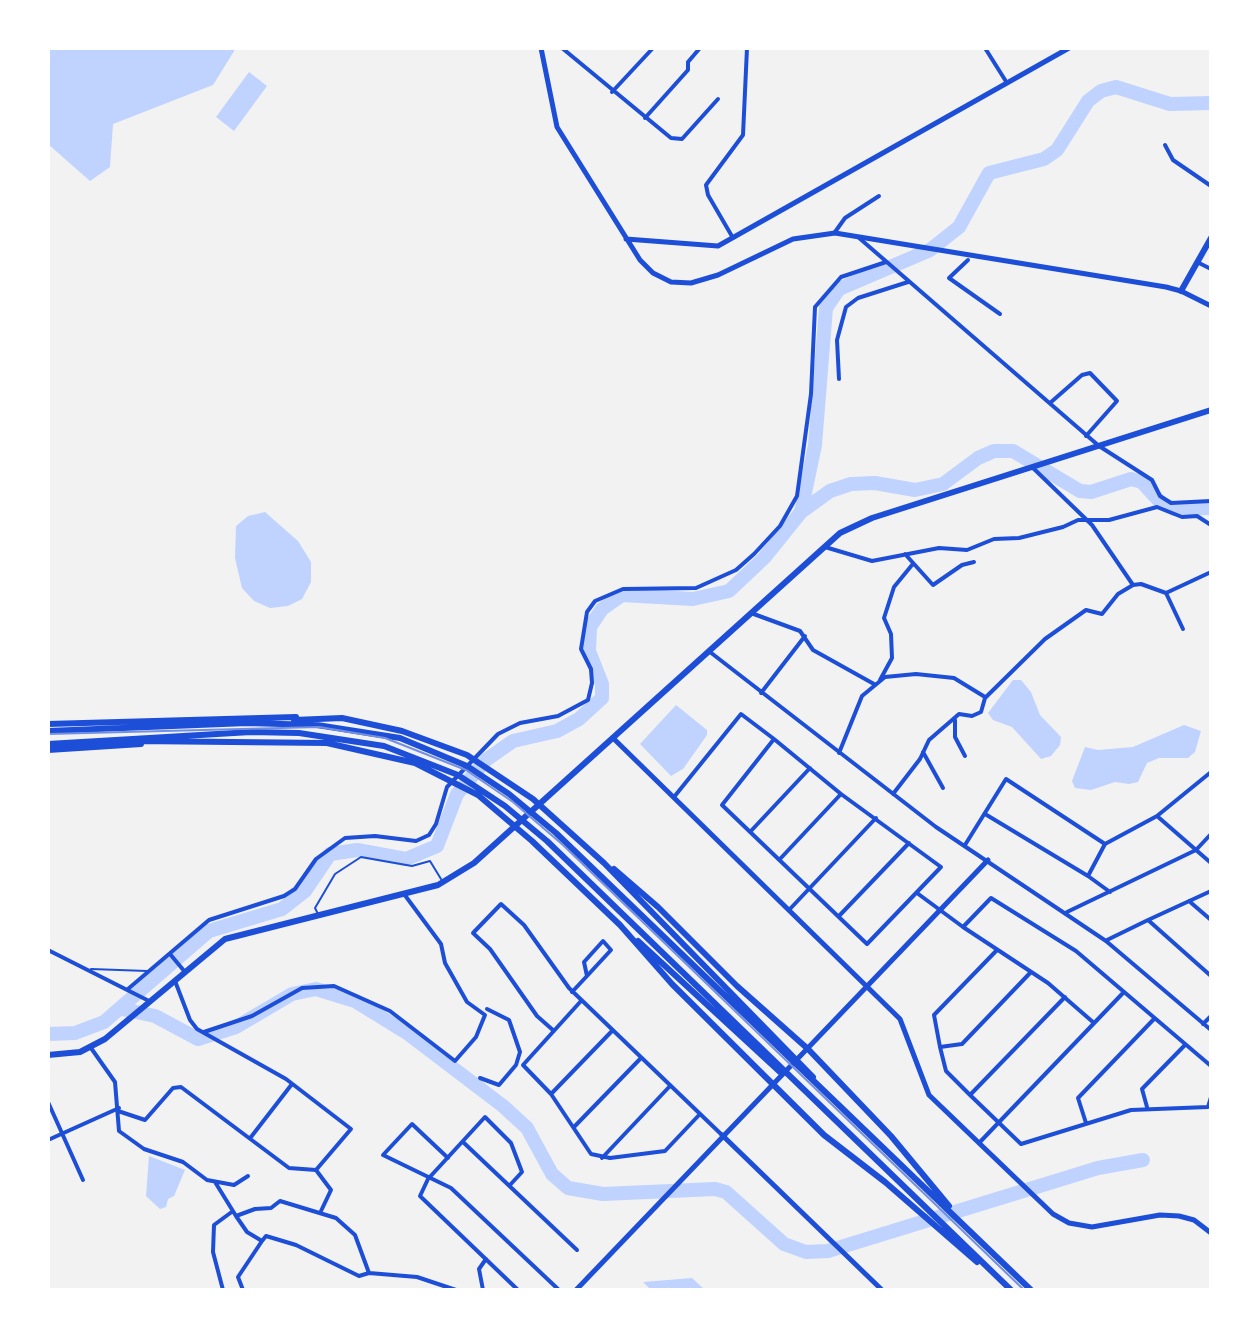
<!DOCTYPE html>
<html>
<head>
<meta charset="utf-8">
<style>
  body { margin:0 }
  #map { position:relative; width:1259px; height:1338px; overflow:hidden; background:#f2f2f2; font-family:"PT Sans Narrow",sans-serif }
  canvas { display:block }
  .frame { position:absolute; inset:0; border:50px solid #fff; pointer-events:none }
</style>
</head>
<body>
<div id="map">
<canvas width="1259" height="1338"></canvas>
<div class="frame"></div>
</div>
<script>
const g = document.querySelector('canvas').getContext('2d');
g.lineJoin = 'round';
function paint(path, color) { g.fillStyle = color; g.fill(path, 'evenodd'); }
const poly = rows => new Path2D(rows.map(r => 'M' + r).join(''));
function strokePath(path, color, width, dash) { g.strokeStyle = color; g.lineWidth = width; g.lineCap = dash ? 'butt' : 'round'; g.setLineDash(dash || []); g.stroke(path); }
paint(poly([
  [48,48,236,48,213,85,113,124,110,167,90,181,48,144],
  [249,72,267,86,234,131,216,117],
  [265,512,298,541,311,562,311,582,302,599,288,606,270,608,254,601,242,588,235,558,236,526,248,516],
  [1013,680,1021,680,1031,692,1040,715,1061,737,1060,745,1051,756,1041,759,1012,727,993,720,988,713],
  [676,705,707,730,707,735,683,769,671,776,640,744],
  [1184,725,1201,731,1195,752,1188,758,1159,758,1147,763,1138,782,1129,784,1115,782,1091,790,1075,788,1072,781,1085,747,1098,750,1133,747],
  [149,1156,185,1170,174,1196,168,1199,166,1207,160,1209,146,1196],
  [692,1278,705,1290,651,1290,643,1282]
]), '#bfd3fe');
strokePath(poly([
  [801,512,830,491,851,484,875,483,915,490,943,484,978,458,994,451,1013,451,1080,491,1091,492,1131,479,1142,482,1161,503,1174,509,1211,508],
  [122,1009,155,1016,198,1039,236,1027,292,994,316,989,355,1001,407,1033,503,1106,527,1128,552,1174,568,1188,603,1194,715,1189,726,1192,784,1244,806,1252,828,1251,1098,1168,1143,1160],
  [48,1034,75,1033,104,1022,209,931,282,909,305,891,330,854,357,850,406,859,437,846,457,794,486,760,513,741,557,731,579,719,602,698,602,684,589,651,590,627,602,609,622,595,693,599,729,591,764,558,801,512,815,445,826,308,839,289,930,250,959,227,989,173,1044,159,1057,150,1088,101,1101,91,1116,87,1170,104,1211,103]
]), '#bfd3fe', 14);
strokePath(poly([
  [318,914,315,908,335,874,361,857,412,866,430,861,441,879],
  [91,969,147,971]
]), '#1d4ed8', 2);
strokePath(poly([
  [562,48,671,138,682,139,718,99],
  [985,48,1007,83],
  [612,92,653,48],
  [645,118,688,70,688,62,700,48],
  [1165,145,1173,160,1211,186],
  [835,232,845,218,879,196],
  [858,237,1099,446,1152,480,1160,496,1171,503,1211,501],
  [733,238,708,195,706,185,743,135,747,48],
  [968,260,949,278,1000,314],
  [1197,262,1211,269],
  [839,379,837,340,846,307,858,298,908,282],
  [1050,403,1082,375,1090,373,1117,401,1086,436],
  [1032,467,1092,525,1133,585,1141,584,1166,593,1183,629],
  [825,547,872,561,939,548,967,550,994,539,1019,538,1063,527,1078,520,1109,520,1157,507,1182,517,1197,516,1211,525],
  [905,554,933,585,962,565,974,562],
  [1166,593,1211,572],
  [751,613,800,631,813,650,874,684],
  [710,652,936,827,1106,941,1211,1030],
  [880,680,892,658,891,634,884,618,894,587,912,565],
  [761,693,805,636],
  [955,720,955,737,965,756],
  [923,752,943,788],
  [839,753,862,696,885,677,916,674,954,678,985,697],
  [893,794,920,759,929,740,959,714,972,716,981,712,985,698,1045,639,1086,610,1102,614,1118,594,1133,585],
  [674,797,741,714,774,739,841,794,941,867,867,944,722,805,774,739],
  [985,814,1088,876],
  [1157,816,1211,772],
  [750,832,810,768],
  [1105,844,1088,876,1110,892],
  [965,845,1006,779,1105,844,1157,816,1211,863],
  [780,859,841,794],
  [917,893,963,927],
  [1189,901,1211,920],
  [789,910,876,818],
  [1067,912,1196,850,1211,834],
  [839,916,909,843],
  [1148,920,1211,891],
  [1107,940,1148,920,1211,976],
  [48,950,149,1001],
  [997,950,934,1015,940,1047,962,1044,1031,972],
  [170,954,185,972],
  [175,981,190,1020,197,1029,286,1079,351,1129,316,1170],
  [128,989,209,920,284,896,295,889,316,859,345,838,375,836,416,841,429,835,436,824,447,787,498,734,520,723,558,716,588,700,592,683,591,669,581,649,587,612,595,601,623,589,696,588,736,570,754,554,780,526,797,496,811,394,815,307,841,277,886,262],
  [572,992,587,976,584,962,603,941,611,950,587,976],
  [1065,997,970,1095,1021,1144,1131,1110,1208,1107,1211,1097],
  [581,1001,523,1065,551,1094,591,1154,610,1158,665,1151,700,1114],
  [1094,1023,1048,983,963,927,991,898,1076,951,1211,1066],
  [1203,1024,1211,1016],
  [554,1031,537,1016,490,949,473,933,501,904,524,925,569,988,722,1135],
  [204,1032,252,1016,302,988,334,986,390,1011,455,1061,476,1037,485,1015,467,1002,445,963,441,944,404,894],
  [940,1047,946,1071,970,1095],
  [91,1048,115,1082,119,1131,144,1149,183,1162,207,1180,234,1185,248,1176],
  [480,1078,499,1085,516,1065,520,1052,509,1020,487,1009],
  [551,1094,612,1031],
  [48,1102,83,1180],
  [1147,1107,1142,1089,1185,1045],
  [118,1111,145,1120,173,1088,181,1087,289,1168,316,1170,331,1190,321,1211],
  [1086,1123,1078,1098,1154,1019],
  [574,1127,641,1058],
  [251,1137,292,1084],
  [48,1140,119,1108],
  [463,1142,577,1250],
  [979,1143,1123,993],
  [448,1158,412,1124,383,1155,451,1188,559,1290],
  [602,1158,670,1086],
  [215,1182,236,1216,255,1209,271,1208,280,1201,336,1218,355,1235,369,1273],
  [510,1185,522,1172,511,1143,485,1117,428,1179,420,1196,518,1290],
  [236,1216,247,1232,262,1241,238,1277,243,1290],
  [262,1241,266,1236,296,1245,359,1276,369,1273,417,1277,456,1290],
  [223,1290,213,1252,214,1225,233,1211],
  [483,1290,479,1269,486,1259]
]), '#1d4ed8', 4);
strokePath(poly([
  [541,48,557,127,640,260,653,273,671,282,691,283,718,275,793,239,835,233,1166,287,1181,291,1211,306],
  [626,239,718,246,1069,48],
  [614,739,900,1019,929,1095,1053,1214,1069,1223,1092,1227,1160,1215,1179,1216,1194,1220,1211,1233],
  [722,1135,882,1290],
  [576,1290,988,860]
]), '#1d4ed8', 5);
strokePath(poly([
  [1181,291,1211,238],
  [294,720,342,718,402,731,467,755,533,799,604,863,813,1077],
  [48,724,296,717],
  [48,731,247,723,317,725,400,738,467,766,509,794,556,833,1031,1290],
  [137,741,327,743,415,763,478,795,532,841,620,925,672,984,824,1135,885,1182,977,1262],
  [48,744,251,732,299,733,384,746,458,775,505,806,547,841,1011,1290],
  [48,750,141,744],
  [614,869,658,907,737,986,808,1049,891,1136,949,1206],
  [638,941,780,1072],
  [48,1055,80,1052,105,1039,225,939,438,885,474,863,840,533,872,518,1211,410]
]), '#1d4ed8', 6);
strokePath(poly([
  [48,734,319,727,385,738,466,770,513,802,563,845,1024,1290]
]), '#7290e2', 2);
</script>
</body>
</html>
